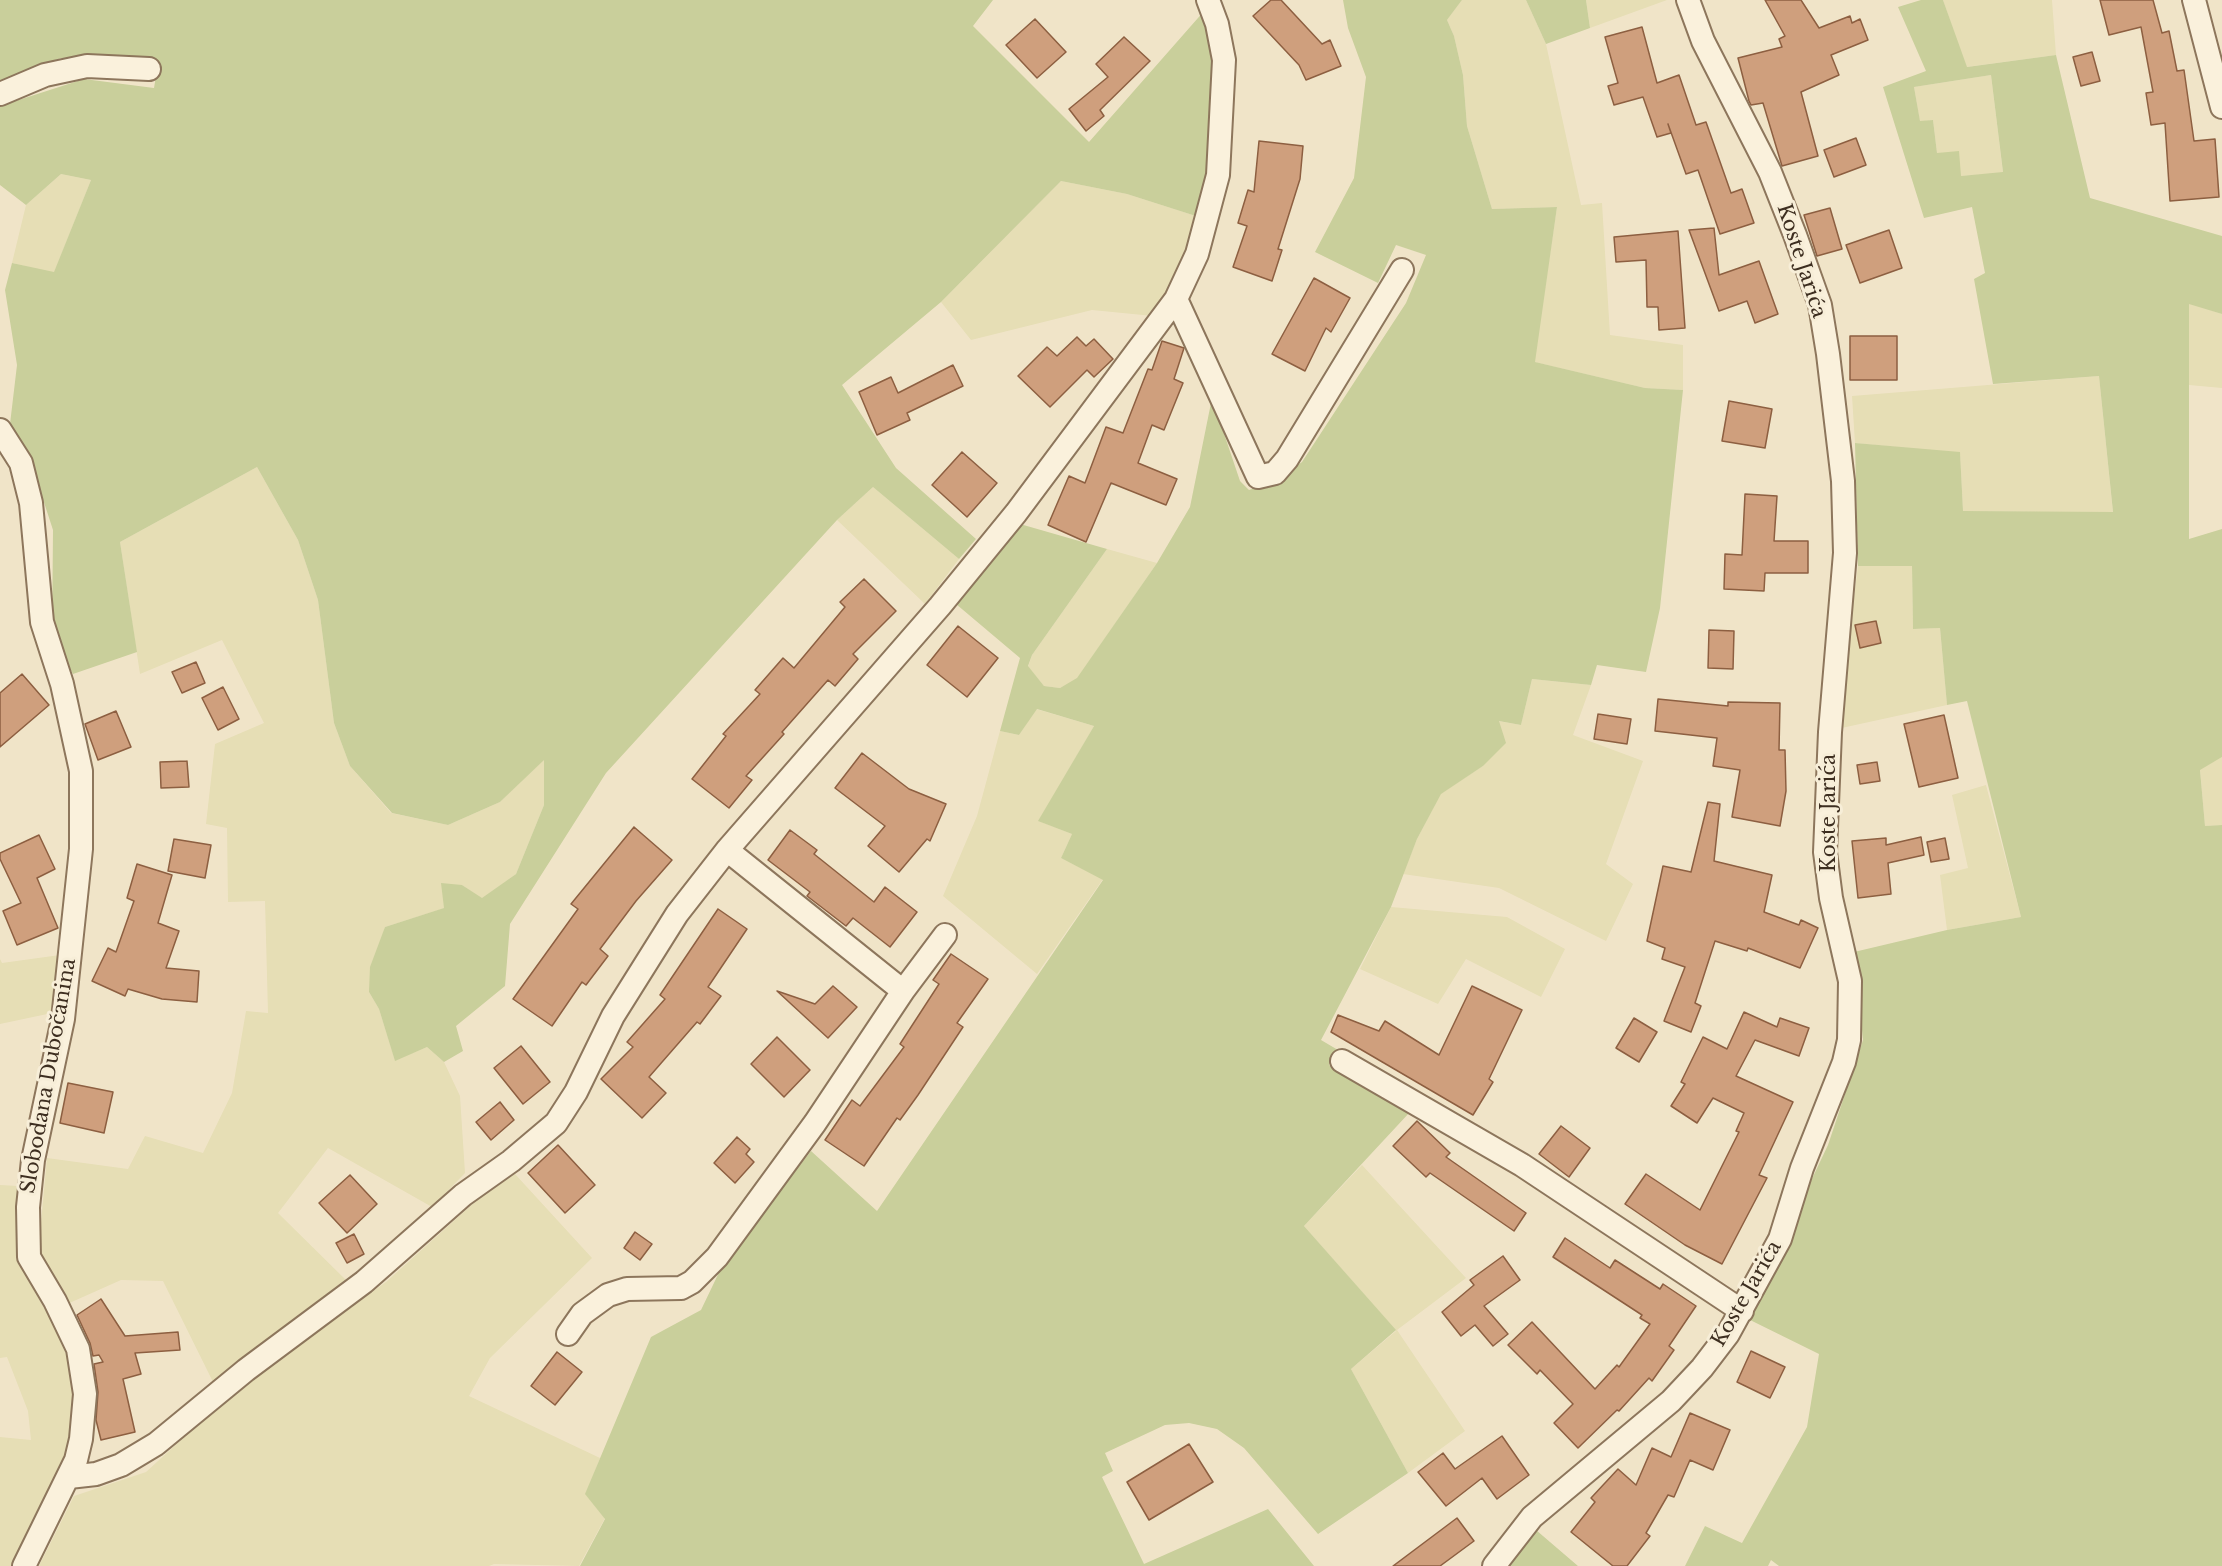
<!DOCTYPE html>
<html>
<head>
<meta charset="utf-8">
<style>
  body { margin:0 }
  canvas { display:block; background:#f0e4c8 }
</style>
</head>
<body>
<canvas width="2222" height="1566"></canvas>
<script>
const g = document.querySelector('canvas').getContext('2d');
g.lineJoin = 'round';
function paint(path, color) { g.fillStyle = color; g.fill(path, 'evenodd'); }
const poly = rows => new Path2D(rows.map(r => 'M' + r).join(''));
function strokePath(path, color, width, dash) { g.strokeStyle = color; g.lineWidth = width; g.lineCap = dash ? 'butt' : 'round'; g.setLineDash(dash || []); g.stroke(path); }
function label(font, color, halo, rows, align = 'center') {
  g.font = font + ' "Libre Baskerville",serif'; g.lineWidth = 6; g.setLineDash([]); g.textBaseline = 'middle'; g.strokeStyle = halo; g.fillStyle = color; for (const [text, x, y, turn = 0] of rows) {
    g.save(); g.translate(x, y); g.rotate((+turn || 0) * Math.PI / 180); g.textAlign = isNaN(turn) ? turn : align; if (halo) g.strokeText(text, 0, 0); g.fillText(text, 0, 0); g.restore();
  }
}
paint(poly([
  [1462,0,1526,0,1546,44,1581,205,1602,203,1610,335,1683,345,1683,390,1645,388,1534,362,1557,207,1492,209,1467,126,1463,75,1454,36,1447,20],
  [1586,0,1667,0,1590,28],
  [1943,0,2052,0,2056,55,1966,67],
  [1991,75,2003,173,1961,176,1937,153,1933,120,1920,122,1914,87],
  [61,174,91,180,54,273,12,263,26,205],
  [1061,181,1127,194,1199,217,1186,257,1153,316,1092,310,971,340,941,302],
  [2189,303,2222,314,2222,388,2189,385],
  [2099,376,2113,513,1963,511,1960,453,1855,443,1852,396],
  [257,467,298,540,318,600,334,723,350,766,391,813,448,825,500,802,544,759,544,805,516,874,482,899,462,885,445,908,385,927,369,992,379,1009,395,1060,427,1047,444,1062,460,1096,465,1173,432,1207,328,1148,278,1213,347,1281,215,1386,163,1281,121,1280,65,1305,44,1266,39,1244,47,1158,128,1169,145,1136,203,1153,232,1093,246,1011,268,1013,265,901,228,902,227,828,206,824,215,744,264,723,222,640,140,674,120,542],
  [873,487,959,559,925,604,837,520],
  [1107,549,1157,563,1077,679,1060,688,1044,686,1028,667,1032,655],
  [1858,566,1912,566,1913,629,1940,628,1947,705,1837,729],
  [1532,679,1591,685,1573,735,1643,761,1606,864,1633,884,1606,941,1499,888,1403,874,1417,839,1441,793,1483,766,1498,721,1521,725],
  [1036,709,1094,726,1039,821,1072,834,1061,858,1103,879,1037,974,943,896,977,816,1000,731,1019,735],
  [2222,757,2222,825,2205,826,2200,769],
  [1986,785,2021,917,1947,930,1940,875,1968,868,1952,795],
  [1391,907,1507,917,1565,949,1541,997,1466,959,1438,1004,1360,969],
  [60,955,52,1013,0,1024,0,959,2,963],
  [1362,1165,1466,1278,1397,1330,1465,1431,1408,1473,1351,1369,1396,1331,1304,1226],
  [515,1174,592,1258,490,1358,469,1396,600,1458,586,1494,605,1518,579,1566,494,1564,489,1566,39,1566,74,1496,146,1472,239,1387,386,1282,477,1200],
  [0,1185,18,1186,18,1256,27,1278,58,1333,70,1365,74,1405,71,1433,65,1454,13,1566,0,1566,0,1437,31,1440,28,1411,7,1357,0,1358]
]), '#e6deb5');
paint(poly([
  [0,0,993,0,973,26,1089,142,1205,10,1213,57,1208,179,1199,217,1127,194,1061,181,941,302,842,385,896,468,976,539,959,559,873,487,837,520,606,773,510,924,505,986,456,1026,463,1051,444,1062,427,1047,395,1061,379,1009,369,992,370,967,385,927,444,908,441,883,462,885,482,898,516,874,544,805,544,760,500,802,448,825,392,813,350,766,334,723,318,600,298,540,257,467,120,542,137,652,73,674,52,636,53,530,39,487,10,424,17,365,5,290,12,263,54,272,91,180,61,174,26,205,0,185,0,106,84,79,154,88,158,64,130,58,61,58,0,81],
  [1343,0,1462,0,1447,20,1454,36,1463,75,1467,126,1492,209,1557,207,1535,362,1645,388,1683,390,1660,608,1646,672,1597,665,1591,685,1532,679,1521,725,1499,721,1506,743,1483,766,1441,794,1417,839,1391,907,1321,1040,1338,1050,1329,1065,1410,1112,1304,1226,1396,1330,1351,1369,1408,1473,1318,1534,1244,1448,1217,1429,1189,1423,1165,1425,1105,1453,1113,1471,1102,1477,1144,1564,1268,1509,1314,1566,580,1566,605,1519,585,1494,651,1337,701,1310,724,1262,811,1151,877,1211,1103,880,1061,858,1072,834,1038,821,1094,726,1037,709,1019,735,1000,731,1020,658,956,604,1020,524,1107,549,1032,655,1028,666,1044,686,1060,688,1077,678,1157,563,1190,507,1212,398,1240,481,1249,490,1276,481,1302,462,1406,303,1426,255,1396,245,1378,283,1315,252,1354,178,1366,77,1348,28],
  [1526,0,1586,0,1590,28,1546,44],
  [1921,0,1943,0,1967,67,2056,55,2090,198,2222,236,2222,314,2189,304,2189,539,2222,529,2222,757,2200,770,2205,826,2222,825,2222,1566,1779,1566,1771,1560,1768,1566,1685,1566,1705,1526,1742,1543,1807,1427,1819,1354,1746,1318,1828,1145,1863,1040,1854,952,1947,930,2021,917,1967,701,1947,705,1940,628,1913,629,1912,566,1858,566,1855,443,1960,452,1963,511,2113,512,2099,376,1993,384,1974,279,1985,273,1972,207,1924,218,1883,87,1926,71,1898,7],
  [1991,75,2003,172,1961,176,1959,151,1937,153,1933,120,1920,121,1914,87],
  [1536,1530,1578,1566,1508,1566]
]), '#c9cf9b');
const building = poly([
  [1271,0,1281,0,1322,44,1330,40,1341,66,1306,80,1299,65,1253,16,1271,0],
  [1765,0,1801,0,1819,28,1850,16,1852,23,1860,19,1868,40,1831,55,1839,75,1801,92,1818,156,1782,166,1763,103,1751,105,1749,101,1738,58,1782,47,1779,39,1785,36,1765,0],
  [2100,0,2153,0,2162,33,2169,31,2177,71,2184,70,2194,141,2215,139,2219,197,2170,201,2165,123,2151,125,2146,93,2153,92,2141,27,2109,35,2100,0],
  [1035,19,1066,52,1037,78,1006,45,1035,19],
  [1642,27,1657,83,1679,75,1696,125,1706,122,1731,193,1742,189,1754,223,1720,234,1698,170,1686,174,1668,124,1671,133,1657,137,1643,97,1614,105,1608,86,1618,83,1605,37,1642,27],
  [1124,37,1150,61,1100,110,1104,116,1086,131,1069,109,1108,77,1096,64,1124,37],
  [2092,52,2100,81,2081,86,2073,57,2092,52],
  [1856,138,1866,165,1834,177,1824,150,1856,138],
  [1259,141,1303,146,1300,179,1278,249,1282,250,1272,281,1233,267,1247,226,1238,223,1248,190,1254,192,1259,141],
  [1830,208,1842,249,1817,256,1804,215,1830,208],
  [1714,228,1719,275,1759,261,1778,314,1755,323,1747,301,1719,311,1689,230,1714,228],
  [1889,230,1902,268,1860,283,1846,245,1889,230],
  [1678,231,1685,328,1659,330,1658,307,1647,307,1646,260,1616,262,1614,237,1678,231],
  [1314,278,1350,298,1331,332,1326,328,1305,371,1272,354,1314,278],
  [1850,336,1897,336,1897,380,1850,380,1850,336],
  [1077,337,1086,346,1094,339,1113,359,1094,377,1087,370,1050,407,1018,376,1047,347,1057,356,1077,337],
  [1162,341,1184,348,1174,379,1183,383,1164,430,1152,425,1138,463,1177,479,1166,505,1111,483,1086,542,1048,525,1069,476,1085,483,1106,427,1123,433,1148,369,1152,370,1162,341],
  [953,365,963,386,907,413,910,420,877,435,859,392,891,377,898,393,953,365],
  [1729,401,1772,409,1765,448,1722,441,1729,401],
  [962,452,997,483,967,517,932,485,962,452],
  [1745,494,1777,496,1774,541,1808,541,1808,573,1765,573,1764,591,1724,589,1725,554,1742,555,1745,494],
  [864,579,896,611,853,654,858,659,835,686,828,680,782,732,784,734,746,776,752,780,729,808,692,779,726,736,723,734,760,694,755,690,783,658,794,668,845,607,840,602,864,579],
  [1876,621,1881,643,1860,648,1855,625,1876,621],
  [958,626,998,658,967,697,927,665,958,626],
  [1709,630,1734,631,1733,669,1708,668,1709,630],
  [196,662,205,683,182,693,172,672,196,662],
  [22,674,49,705,0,747,0,693,22,674],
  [223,687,239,719,218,730,202,698,223,687],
  [1658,699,1728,706,1728,702,1780,703,1779,750,1785,750,1786,791,1780,826,1732,817,1740,770,1713,766,1717,738,1655,731,1658,699],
  [116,711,131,747,98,760,85,724,116,711],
  [1598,714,1631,719,1627,744,1594,739,1598,714],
  [1944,715,1958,778,1919,787,1904,724,1944,715],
  [862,753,909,789,946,804,930,841,927,839,899,872,868,846,885,826,835,788,862,753],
  [187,761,189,787,161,788,160,762,187,761],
  [1877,762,1880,781,1860,784,1857,765,1877,762],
  [1708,802,1720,804,1714,861,1772,875,1764,912,1799,925,1801,920,1818,928,1800,968,1748,948,1747,951,1715,941,1695,1003,1701,1006,1691,1032,1664,1021,1685,967,1662,959,1665,948,1647,941,1663,866,1691,872,1708,802],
  [634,827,672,860,636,901,600,949,608,956,586,985,582,982,552,1026,513,999,578,909,571,904,634,827],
  [790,830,817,850,814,854,874,902,885,887,917,912,890,947,853,918,846,926,807,896,810,892,768,860,790,830],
  [39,835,55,869,37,878,58,928,17,945,3,911,21,903,0,859,0,853,39,835],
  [1921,837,1924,855,1888,863,1891,894,1858,898,1852,841,1886,838,1886,845,1921,837],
  [1945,838,1949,859,1931,862,1927,842,1945,838],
  [174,839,211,845,205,878,168,871,174,839],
  [137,864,172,875,158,923,179,931,166,968,199,971,197,1002,162,999,128,989,125,996,92,981,108,948,116,952,134,901,127,898,137,864],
  [718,909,747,929,708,987,721,996,700,1024,697,1022,649,1077,666,1093,642,1118,601,1079,633,1047,627,1042,665,999,660,995,718,909],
  [951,954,988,979,957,1023,963,1027,918,1095,900,1120,897,1118,864,1166,825,1140,852,1100,860,1106,904,1047,900,1044,939,984,933,980,951,954],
  [833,986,857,1007,828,1038,777,991,815,1004,833,986],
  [1472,986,1522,1010,1489,1079,1493,1082,1473,1115,1331,1032,1338,1015,1379,1031,1385,1021,1439,1055,1472,986],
  [1744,1012,1777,1027,1780,1018,1809,1028,1799,1056,1755,1040,1736,1076,1793,1102,1759,1175,1767,1178,1722,1264,1685,1245,1625,1204,1646,1174,1700,1210,1739,1132,1736,1131,1744,1113,1713,1098,1697,1123,1671,1106,1685,1084,1681,1082,1703,1037,1727,1049,1744,1012],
  [1634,1018,1657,1032,1639,1062,1616,1048,1634,1018],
  [777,1037,810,1070,784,1097,751,1064,777,1037],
  [521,1046,550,1082,523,1104,494,1068,521,1046],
  [68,1083,113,1092,104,1133,60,1123,68,1083],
  [500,1102,514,1120,491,1140,476,1122,500,1102],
  [1417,1121,1450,1153,1446,1157,1526,1213,1514,1231,1430,1173,1426,1177,1393,1146,1417,1121],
  [1561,1126,1590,1148,1569,1177,1539,1154,1561,1126],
  [737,1137,750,1149,746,1154,754,1162,735,1183,714,1163,737,1137],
  [558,1145,595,1185,565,1213,528,1173,558,1145],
  [350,1175,377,1204,347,1233,319,1203,350,1175],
  [635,1232,652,1244,640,1260,624,1248,635,1232],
  [354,1234,364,1254,347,1263,336,1243,354,1234],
  [1565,1238,1610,1268,1615,1260,1660,1289,1663,1284,1696,1306,1669,1346,1674,1350,1652,1381,1649,1378,1619,1411,1617,1410,1578,1448,1554,1423,1573,1404,1540,1370,1537,1374,1508,1345,1532,1322,1595,1389,1617,1365,1619,1367,1650,1324,1640,1318,1642,1315,1553,1257,1565,1238],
  [1503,1256,1520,1280,1484,1306,1508,1334,1493,1346,1475,1325,1461,1336,1442,1312,1474,1285,1470,1280,1503,1256],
  [101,1299,125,1336,178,1332,180,1350,135,1353,141,1374,123,1379,135,1432,101,1440,96,1420,98,1392,94,1364,103,1362,99,1355,93,1356,90,1343,77,1315,101,1299],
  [1751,1351,1785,1367,1770,1398,1737,1382,1751,1351],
  [557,1352,582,1372,555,1405,531,1386,557,1352],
  [1690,1413,1730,1430,1713,1470,1690,1460,1674,1497,1668,1495,1646,1533,1650,1536,1627,1566,1613,1566,1571,1532,1595,1502,1591,1498,1618,1469,1636,1485,1652,1448,1671,1457,1690,1413],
  [1502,1436,1529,1475,1497,1499,1482,1478,1446,1506,1418,1472,1443,1453,1455,1469,1502,1436],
  [1189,1444,1213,1482,1149,1520,1127,1482,1189,1444],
  [1457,1518,1474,1541,1440,1566,1393,1566,1457,1518]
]);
paint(building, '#cf9f7d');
strokePath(building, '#8d5f41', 1.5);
const minor = poly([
  [2194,0,2222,107],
  [0,94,45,75,87,66,149,69],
  [1176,299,1258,477,1275,473,1287,459,1402,270],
  [0,430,21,463,31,503,42,622,62,684,81,771,81,849,63,1019,33,1160,28,1207,29,1257,55,1301,78,1349,85,1394,81,1439,76,1460,24,1566],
  [727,850,903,991],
  [1342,1061,1522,1165,1742,1311],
  [568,1334,582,1314,608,1295,627,1289,681,1288,692,1282,717,1257,815,1123,903,991,945,935],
  [69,1477,96,1474,121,1465,156,1444,246,1370,364,1282,463,1195,511,1161,556,1123,576,1092,613,1016,677,914,727,850,940,606,1016,513,1176,299,1197,254,1218,175,1224,60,1217,24,1208,0],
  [1494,1566,1532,1517,1671,1401,1702,1368,1728,1334,1780,1239,1802,1168,1844,1062,1849,1040,1850,981,1831,898,1825,852,1830,732,1845,553,1843,481,1828,354,1820,305,1795,235,1770,172,1703,41,1688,0]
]);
strokePath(minor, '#8d765c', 26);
strokePath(minor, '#faf1dc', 22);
label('20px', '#3d2e20', '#f7eed8', [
  ["Koste Jarića",1801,261,72],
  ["Koste Jarića",1829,813,-90],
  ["Slobodana Dubočanina",49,1076,-80],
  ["Koste Jarića",1747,1294,-60]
]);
</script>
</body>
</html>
